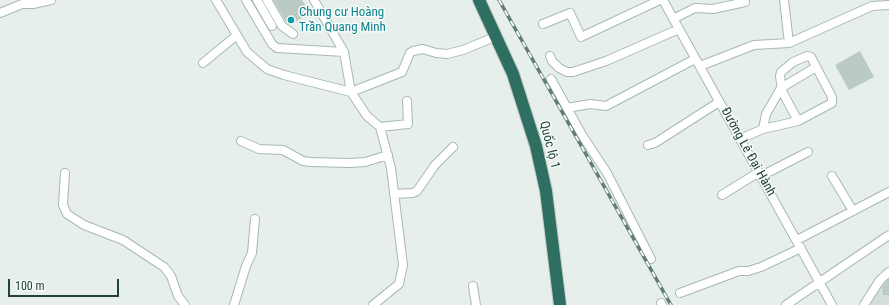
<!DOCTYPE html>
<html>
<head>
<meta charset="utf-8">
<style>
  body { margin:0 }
  #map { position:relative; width:889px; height:305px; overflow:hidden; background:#e6efeb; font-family:"Roboto Condensed",sans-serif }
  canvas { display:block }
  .scale { position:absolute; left:8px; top:279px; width:111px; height:18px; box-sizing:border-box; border:2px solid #24423a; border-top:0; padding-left:5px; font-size:12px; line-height:14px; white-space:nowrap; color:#24423a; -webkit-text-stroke:3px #f7fbf9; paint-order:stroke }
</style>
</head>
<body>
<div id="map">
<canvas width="889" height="305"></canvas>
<div class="scale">100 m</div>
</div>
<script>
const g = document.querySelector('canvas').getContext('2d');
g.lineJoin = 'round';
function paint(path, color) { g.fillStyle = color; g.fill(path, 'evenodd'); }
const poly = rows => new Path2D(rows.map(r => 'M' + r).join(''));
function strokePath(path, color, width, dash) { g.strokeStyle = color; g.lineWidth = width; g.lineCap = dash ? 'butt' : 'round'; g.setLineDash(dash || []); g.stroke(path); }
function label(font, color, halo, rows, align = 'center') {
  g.font = font + ' "Roboto Condensed",sans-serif'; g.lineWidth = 3; g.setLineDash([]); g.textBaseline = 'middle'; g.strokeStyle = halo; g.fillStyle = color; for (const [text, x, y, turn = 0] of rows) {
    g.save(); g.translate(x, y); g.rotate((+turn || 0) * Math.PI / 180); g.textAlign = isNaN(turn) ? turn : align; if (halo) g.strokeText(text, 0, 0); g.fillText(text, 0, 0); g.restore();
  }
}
paint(poly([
  [889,268,889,305,860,305,869,293,867,288]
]), '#d4dfda');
paint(poly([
  [273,0,302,0,310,13,290,25,286,22],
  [860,51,874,77,849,90,835,65],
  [889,279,889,295,883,295,882,287]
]), '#bbcac4');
const minor = poly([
  [216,0,247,52,267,69,284,75,351,92,367,116,380,127,391,168,403,265,399,284,373,305],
  [246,0,272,44,277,48,344,52],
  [257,0,272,26],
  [267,0,282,26,293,34],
  [314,0,344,52,351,92,402,72,410,53,413,51,423,49,436,53,447,54,463,50,497,36],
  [663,0,832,305],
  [784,0,789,43],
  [0,13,22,4,33,4,51,0],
  [673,19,695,8,713,9,745,2],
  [543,24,570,13,581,37,660,0],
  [550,56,552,61,559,68,567,72,573,72,606,61,679,29],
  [203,63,237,35],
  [700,66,754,45,789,43,872,6,889,5],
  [551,79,582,135,607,173,651,259],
  [567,108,590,104,606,106,695,59],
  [380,127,408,124,407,101],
  [763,129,766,114,781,88,816,67],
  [740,139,763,129,798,121,832,103,832,97,811,57,807,56,793,62,781,72,780,76,782,91,798,121],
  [241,141,259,149,283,150,303,161,311,162,350,163,365,162,388,155],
  [648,145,655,143,719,102],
  [65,173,63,205,67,214,84,225,123,240,164,267,171,276,178,296,185,305],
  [761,176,808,152],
  [832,176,853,211],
  [394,194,413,193,417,191,435,165,453,147],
  [722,195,759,172],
  [797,240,889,192],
  [473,286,476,305],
  [680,293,739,271,748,271,761,267,801,248],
  [661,303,662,305],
  [234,305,246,266,252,253,255,219],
  [786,305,889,235],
  [864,305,880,280,889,272]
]);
const highway = poly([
  [479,0,513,74,536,146,546,191,560,305]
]);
strokePath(minor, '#a8b8b2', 10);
strokePath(highway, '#c2cac8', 14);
strokePath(minor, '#fff', 8);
strokePath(highway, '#2f6f62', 12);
const rail = poly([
  [499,0,671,305]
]);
strokePath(rail, '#5f7d75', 3.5);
strokePath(rail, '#f7fbf9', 2, [6]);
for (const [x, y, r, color] of [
  [291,20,4,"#0f9aa8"]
]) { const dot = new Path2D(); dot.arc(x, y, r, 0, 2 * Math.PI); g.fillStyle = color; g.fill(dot); strokePath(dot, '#f7fbf9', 1.5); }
label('13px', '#0d838f', '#f7fbf9', [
  ["Chung cư Hoàng",299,13],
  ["Trần Quang Minh",299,28]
], 'left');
label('13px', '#24423a', '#f7fbf9', [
  ["Quốc lộ 1",549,145,76],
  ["Đường Lê Đại Hành",748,152,61]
]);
</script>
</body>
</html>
